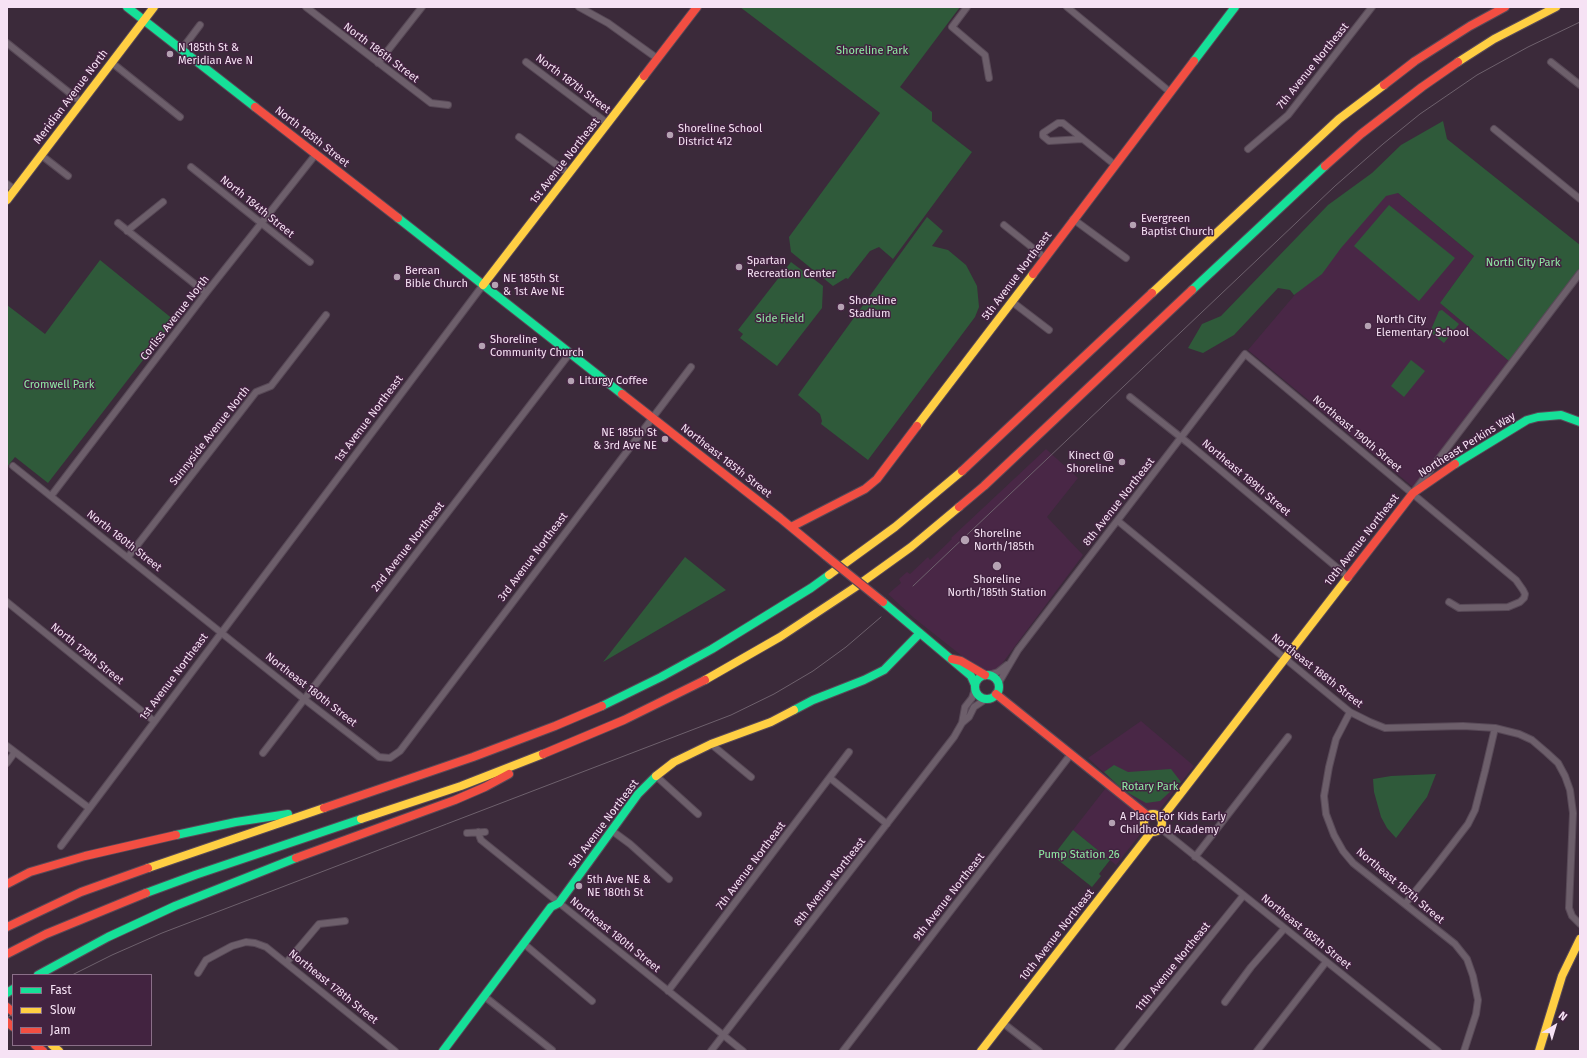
<!DOCTYPE html>
<html>
<head>
<meta charset="utf-8">
<style>
  body { margin:0 }
  #map { position:relative; width:1587px; height:1058px; overflow:hidden; background:#3b2a3a; font-family:"Fira Sans",sans-serif }
  canvas { display:block }
  .frame { position:absolute; inset:0; border:8px solid #f6e2f4; pointer-events:none }
  .legend { position:absolute; left:12px; top:974px; width:140px; height:72px; box-sizing:border-box; background:#422340; border:1px solid #8a6f88; margin:0; padding:5px 7px; list-style:none; font-size:12px; color:#f6e2f4 }
  .legend li { display:flex; align-items:center; gap:8px; height:20px }
  .legend b { width:20px; border:1px solid #8a6f88 }
  .north { position:absolute; left:1535px; top:1006px; width:40px; height:40px; -webkit-text-stroke:3px #422340; paint-order:stroke; rotate:38deg; font-size:11px; font-weight:700; line-height:16px; text-align:center; color:#f6e2f4 }
  .north::after { content:''; display:block; margin:auto; width:14px; height:18px; background:#f6e2f4; clip-path:polygon(50% 0,100% 100%,50% 72%,0 100%) }
</style>
</head>
<body>
<div id="map">
<canvas width="1587" height="1058"></canvas>
<div class="frame"></div>
<ul class="legend">
<li><b style="height:5px;background:#16e098"></b>Fast</li>
<li><b style="height:5px;background:#ffcf43"></b>Slow</li>
<li><b style="height:5px;background:#f24e42"></b>Jam</li>
</ul>
<div class="north">N</div>
</div>
<script>
const g = document.querySelector('canvas').getContext('2d');
g.lineJoin = 'round';
function paint(path, color) { g.fillStyle = color; g.fill(path, 'evenodd'); }
const poly = rows => new Path2D(rows.map(r => 'M' + r).join(''));
function strokePath(path, color, width, dash) { g.strokeStyle = color; g.lineWidth = width; g.lineCap = dash ? 'butt' : 'round'; g.setLineDash(dash || []); g.stroke(path); }
function label(font, color, halo, rows, align = 'center') {
  g.font = font + ' "Fira Sans",sans-serif'; g.lineWidth = 3; g.setLineDash([]); g.textBaseline = 'middle'; g.strokeStyle = halo; g.fillStyle = color; for (const [text, x, y, turn = 0] of rows) {
    g.save(); g.translate(x, y); g.rotate((+turn || 0) * Math.PI / 180); g.textAlign = isNaN(turn) ? turn : align; if (halo) g.strokeText(text, 0, 0); g.fillText(text, 0, 0); g.restore();
  }
}
paint(poly([
  [1388,185,1474,256,1440,303,1509,361,1413,487,1248,350],
  [1046,449,1078,478,1047,517,1083,555,998,669,987,673,981,671,914,618,888,594,901,583,899,579,907,572,910,574,928,557,930,560,952,539,951,538],
  [1141,721,1194,766,1116,865,1073,830,1112,780,1088,758]
]), '#492746');
paint(poly([
  [740,7,960,7,900,87,932,112,932,121,972,152,893,259,879,247,870,251,848,279,846,278,833,286,791,252,789,237,880,113],
  [1443,121,1447,139,1580,245,1580,269,1509,361,1440,303,1474,256,1398,193,1386,196,1341,248,1322,274,1294,295,1290,290,1278,288,1234,335,1203,353,1188,348,1202,324,1221,316,1328,205,1372,173,1401,145],
  [1389,205,1455,258,1419,301,1354,246],
  [927,217,943,231,932,246,948,250,966,265,977,286,979,307,975,317,868,460,821,424,822,421,820,414,798,395],
  [100,260,174,320,48,483,15,457,7,467,7,305,45,334],
  [791,262,823,286,822,308,777,366,740,338,743,334,738,330],
  [1442,310,1459,324,1444,343,1430,332,1439,311],
  [1411,360,1425,371,1404,397,1391,386],
  [685,557,726,590,603,662],
  [1114,765,1128,772,1171,769,1181,782,1160,801,1146,803,1123,790,1104,772],
  [1436,774,1427,797,1396,838,1387,828,1381,817,1374,792,1373,779,1391,776],
  [1073,830,1110,860,1099,874,1101,876,1092,887,1053,856]
]), '#2f5a3a');
const street = poly([
  [306,7,431,103,448,105],
  [579,7,608,23,658,59],
  [967,7,952,27,985,55,989,78],
  [1067,7,1170,92],
  [7,43,81,102],
  [182,49,200,25],
  [111,62,180,117],
  [526,62,607,123],
  [1551,62,1580,85],
  [378,63,422,7],
  [1494,129,1580,199],
  [519,137,568,173],
  [1082,139,1049,141,1043,136,1043,133,1058,123,1063,123,1115,165],
  [1248,149,1288,115,1372,7],
  [41,155,68,176],
  [191,167,310,262],
  [7,184,15,190],
  [1073,219,1126,258],
  [118,223,206,293],
  [1004,225,1044,257],
  [127,231,163,202],
  [1011,301,1049,330],
  [1130,397,1188,443,1347,576],
  [13,466,304,699,379,757,390,758,400,751,691,367],
  [1415,490,1580,273],
  [51,496,206,293,316,154],
  [1118,521,1350,712,1370,722,1385,728,1463,726,1495,728,1519,734,1532,740,1546,752,1558,763,1565,776,1570,790,1573,813,1569,908,1572,916,1580,924],
  [128,557,256,392,271,386,326,315],
  [7,602,154,721],
  [988,675,998,672,1007,665],
  [998,684,1018,650,1245,354,1516,580,1523,590,1525,594,1524,598,1520,602,1508,607,1459,608,1449,602],
  [1350,712,1336,739,1329,767,1324,796,1326,814,1334,835,1343,851,1353,863,1455,944,1467,959,1473,976,1478,1000,1476,1014,1464,1051],
  [962,723,965,707,972,698,975,689],
  [711,744,751,777],
  [7,746,89,808],
  [263,753,570,353],
  [7,763,15,752],
  [656,776,698,814],
  [830,778,887,824],
  [1160,828,1438,1051],
  [611,830,630,844,669,879],
  [478,832,481,840,743,1051],
  [467,833,485,832],
  [61,846,483,285],
  [1195,857,1288,737],
  [1405,904,1431,872,1468,824,1475,810,1485,771,1495,728],
  [523,943,592,1001],
  [286,963,319,924,345,921],
  [198,973,206,960,232,946,246,942,255,943,266,947,395,1051],
  [668,991,849,752],
  [484,996,552,1050],
  [1225,1002,1251,967,1284,929],
  [1003,1023,1039,1051],
  [711,1051,954,737,962,723,969,717,974,707,986,699],
  [843,1051,1071,754],
  [1118,1051,1243,896],
  [1257,1051,1326,962]
]);
const fast = poly([
  [127,7,255,107],
  [1194,61,1235,7],
  [398,218,622,394],
  [1192,290,1325,166],
  [1455,464,1527,420,1538,417,1561,415,1580,422],
  [883,602,971,676,975,685],
  '975 687a12 12 0 1 1 24 0a12 12 0 1 1-24 0Z',
  [602,706,661,677,712,649,811,588,829,575],
  [794,710,813,700,864,680,884,670,920,633],
  [176,835,236,822,288,814],
  [146,893,195,875,361,819],
  [38,975,108,937,175,906,296,858],
  [7,993,13,989],
  [443,1051,551,907,559,903,638,794,656,776]
]);
const slow = poly([
  [1458,62,1494,39,1556,7],
  [7,200,154,7],
  [483,285,644,76],
  [1152,293,1339,119,1384,85],
  [917,426,1033,274],
  [829,575,895,527,962,471],
  [705,680,780,637,854,588,911,547,959,507],
  [656,776,674,762,711,744,771,722,794,710],
  '1144 823a9 9 0 1 1 18 0a9 9 0 1 1-18 0Z',
  [361,819,461,786,543,754],
  [1161,819,1348,577],
  [148,868,324,808],
  [52,1045,59,1051],
  [981,1051,1151,832],
  [1539,1051,1562,976,1580,939]
]);
const jam = poly([
  [644,76,697,7],
  [1384,85,1415,61,1470,26,1505,7],
  [255,107,398,218],
  [1325,166,1361,134,1422,87,1458,62],
  [1033,274,1194,61],
  [622,394,780,518,826,556],
  [962,471,1152,293],
  [959,507,984,486,1192,290],
  [791,527,865,489,877,479,917,426],
  [1348,577,1413,493,1455,464],
  [952,659,961,661,985,675],
  [996,694,1148,816],
  [543,754,624,720,705,680],
  [324,808,473,757,555,726,602,706],
  [296,858,455,800,485,787,509,774],
  [7,884,30,872,85,856,176,835],
  [7,927,81,892,148,868],
  [7,954,46,934,146,893],
  [7,1007,13,1012],
  [7,1022,13,1027],
  [35,1045,43,1051]
]);
strokePath(street, '#584957', 8);
strokePath(fast, '#584957', 10);
strokePath(slow, '#584957', 10);
strokePath(jam, '#584957', 10);
strokePath(street, '#6d5f6b', 6);
strokePath(fast, '#16e098', 8);
strokePath(slow, '#ffcf43', 8);
strokePath(jam, '#f24e42', 8);
strokePath(poly([
  [913,586,1335,186,1383,144,1420,114,1477,75,1528,47,1580,22],
  [72,975,112,955,162,933,731,715,774,694,813,671,846,647,881,617],
  [7,1018,13,1014]
]), '#6e616d', 1);
const jamBridge = poly([
  [826,556,883,602]
]);
strokePath(jamBridge, '#584957', 10, []);
strokePath(jamBridge, '#f24e42', 8);
for (const [x, y, r, color] of [
  [170,54,4,"#b5a2b3"],
  [670,135,4,"#b5a2b3"],
  [1133,225,4,"#b5a2b3"],
  [739,267,4,"#b5a2b3"],
  [397,277,4,"#b5a2b3"],
  [495,285,4,"#b5a2b3"],
  [841,307,4,"#b5a2b3"],
  [1368,326,4,"#b5a2b3"],
  [482,346,4,"#b5a2b3"],
  [571,381,4,"#b5a2b3"],
  [665,439,4,"#b5a2b3"],
  [1122,462,4,"#b5a2b3"],
  [965,540,5,"#b5a2b3"],
  [997,566,5,"#b5a2b3"],
  [1112,823,4,"#b5a2b3"],
  [579,886,4,"#b5a2b3"]
]) { const dot = new Path2D(); dot.arc(x, y, r, 0, 2 * Math.PI); g.fillStyle = color; g.fill(dot); strokePath(dot, '#422340', 1.5); }
label('11px', '#f6e2f4', '#422340', [
  ["N 185th St &",178,48],
  ["Meridian Ave N",178,61],
  ["Shoreline School",678,129],
  ["District 412",678,142],
  ["Evergreen",1141,219],
  ["Baptist Church",1141,232],
  ["Spartan",747,261],
  ["Recreation Center",747,274],
  ["Berean",405,271],
  ["Bible Church",405,284],
  ["NE 185th St",503,279],
  ["& 1st Ave NE",503,292],
  ["Shoreline",849,301],
  ["Stadium",849,314],
  ["North City",1376,320],
  ["Elementary School",1376,333],
  ["Shoreline",490,340],
  ["Community Church",490,353],
  ["Liturgy Coffee",579,381],
  ["NE 185th St",657,433,"right"],
  ["& 3rd Ave NE",657,446,"right"],
  ["Kinect @",1114,456,"right"],
  ["Shoreline",1114,469,"right"],
  ["Shoreline",974,534],
  ["North/185th",974,547],
  ["Shoreline",997,580,"center"],
  ["North/185th Station",997,593,"center"],
  ["A Place For Kids Early",1120,817],
  ["Childhood Academy",1120,830],
  ["5th Ave NE &",587,880],
  ["NE 180th St",587,893]
], 'left');
label('11px', '#8feaa3', '#422340', [
  ["Shoreline Park",872,51],
  ["North City Park",1523,263],
  ["Side Field",780,319],
  ["Cromwell Park",59,385],
  ["Rotary Park",1150,787],
  ["Pump Station 26",1079,855]
]);
label('11px', '#f6e2f4', '#422340', [
  ["North 186th Street",381,53,37],
  ["7th Avenue Northeast",1313,66,-51],
  ["North 187th Street",573,84,37],
  ["Meridian Avenue North",71,97,-53],
  ["North 185th Street",312,137,38],
  ["1st Avenue Northeast",565,161,-52],
  ["North 184th Street",257,207,39],
  ["5th Avenue Northeast",1017,276,-53],
  ["Corliss Avenue North",175,318,-52],
  ["1st Avenue Northeast",369,419,-53],
  ["Northeast 190th Street",1357,434,40],
  ["Sunnyside Avenue North",210,436,-52],
  ["Northeast Perkins Way",1467,445,-32],
  ["Northeast 185th Street",726,461,38],
  ["Northeast 189th Street",1246,478,40],
  ["8th Avenue Northeast",1119,502,-52],
  ["10th Avenue Northeast",1362,540,-52],
  ["North 180th Street",124,541,38],
  ["2nd Avenue Northeast",408,547,-52],
  ["3rd Avenue Northeast",533,557,-53],
  ["North 179th Street",87,654,39],
  ["Northeast 188th Street",1317,671,38],
  ["1st Avenue Northeast",174,677,-53],
  ["Northeast 180th Street",311,690,38],
  ["5th Avenue Northeast",604,824,-53],
  ["7th Avenue Northeast",751,866,-53],
  ["8th Avenue Northeast",830,882,-52],
  ["Northeast 187th Street",1400,886,40],
  ["9th Avenue Northeast",949,897,-52],
  ["Northeast 185th Street",1306,932,39],
  ["Northeast 180th Street",615,935,39],
  ["10th Avenue Northeast",1057,935,-52],
  ["11th Avenue Northeast",1173,967,-51],
  ["Northeast 178th Street",333,987,39]
]);
</script>
</body>
</html>
